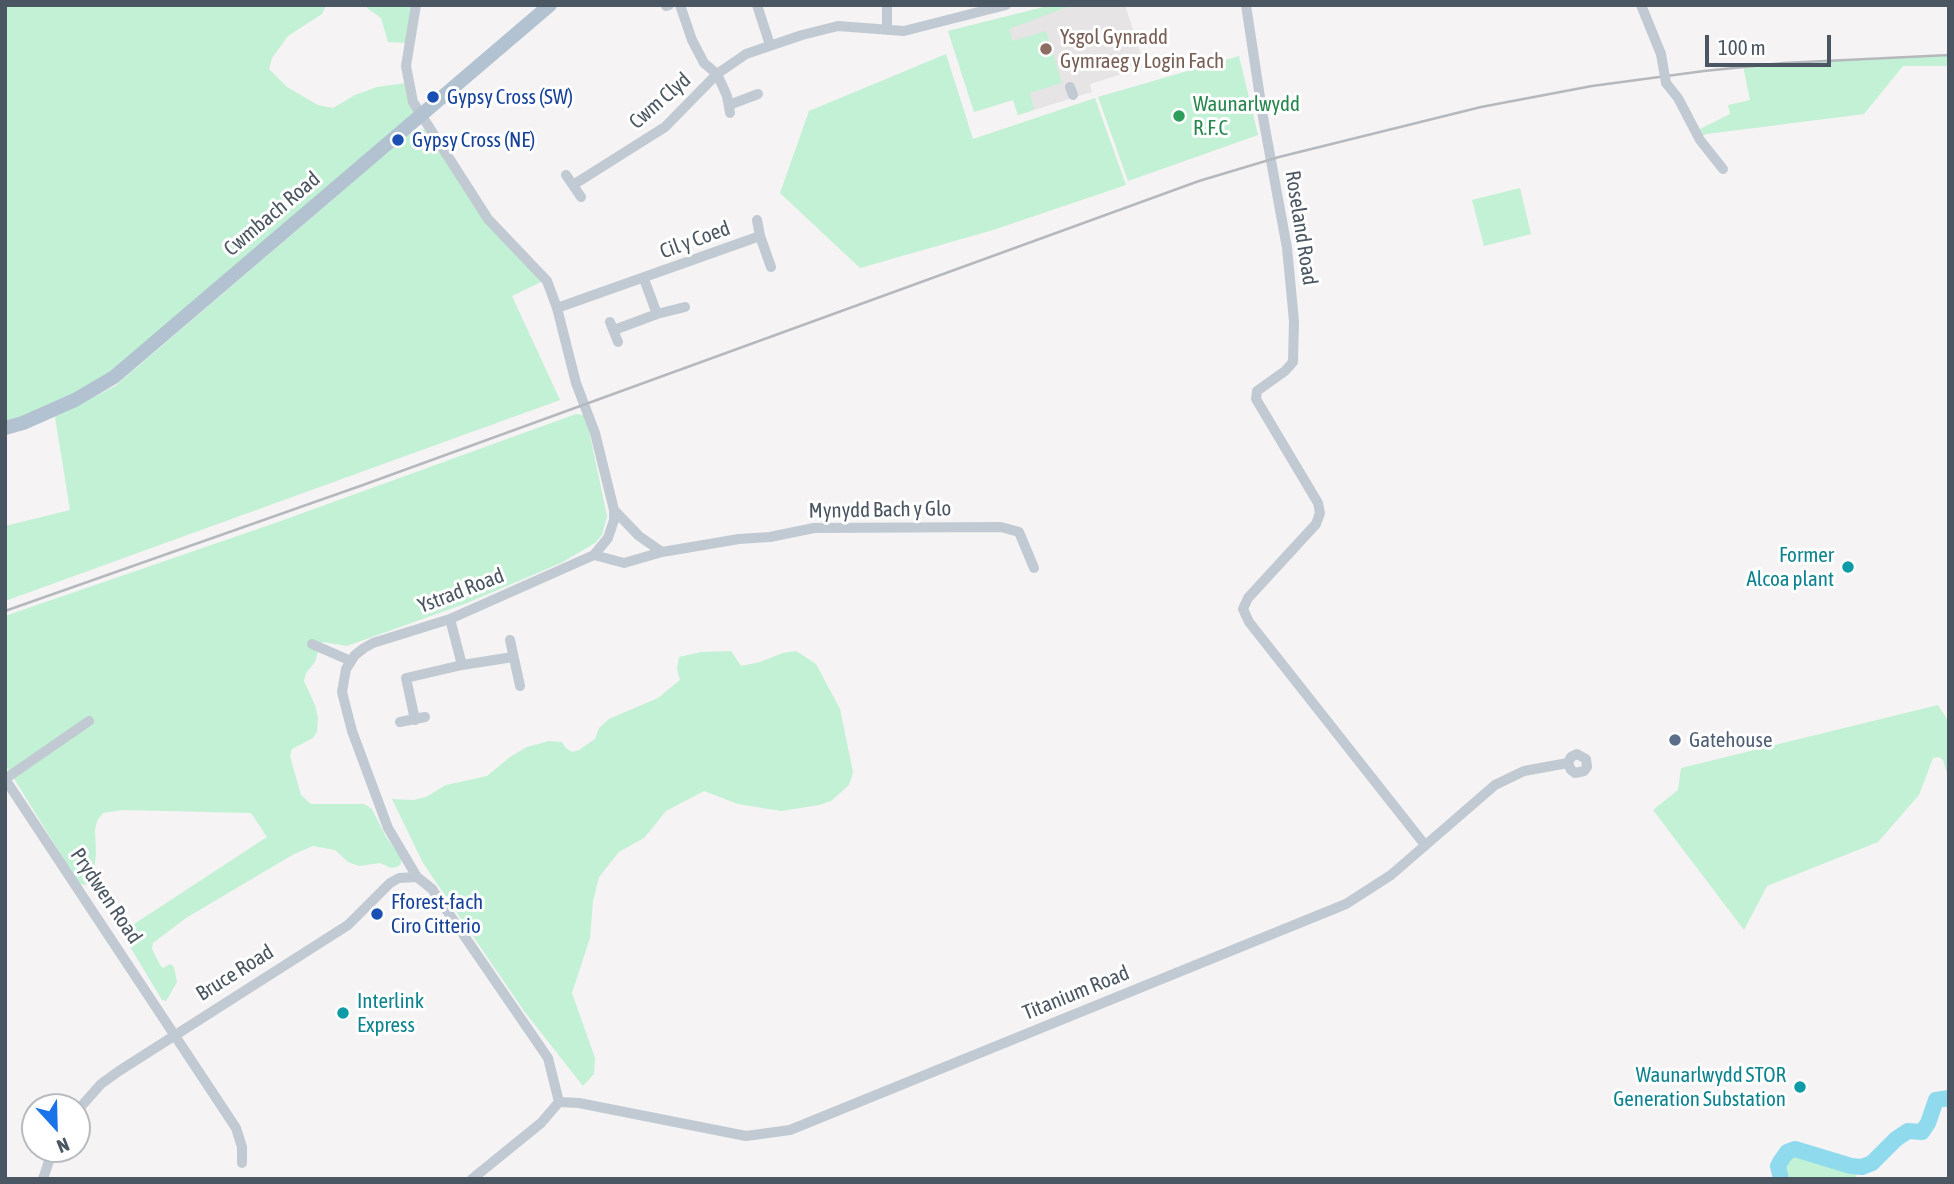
<!DOCTYPE html>
<html>
<head>
<meta charset="utf-8">
<style>
  body { margin:0 }
  #map { position:relative; width:1954px; height:1184px; overflow:hidden; background:#f5f3f3; font-family:"Asap Condensed",sans-serif }
  canvas { display:block }
  .frame { position:absolute; inset:0; border:7px solid #4a5661; pointer-events:none }
  .north { position:absolute; left:21px; top:1093px; width:70px; height:70px; box-sizing:border-box; background:#fff; border:2px solid #b7bbc0; border-radius:50%; rotate:158deg; font-size:19px; font-weight:700; line-height:28px; text-align:center; color:#4a5661 }
  .north::after { content:''; display:block; margin:auto; width:24px; height:32px; background:#1a73e8; clip-path:polygon(50% 0,100% 100%,50% 72%,0 100%) }
  .scale { position:absolute; left:1705px; top:35px; width:126px; height:32px; box-sizing:border-box; border:4px solid #4a5661; border-top:0; padding-left:9px; font-size:21px; line-height:24px; white-space:nowrap; color:#4a5661; -webkit-text-stroke:5px #fff; paint-order:stroke }
</style>
</head>
<body>
<div id="map">
<canvas width="1954" height="1184"></canvas>
<div class="frame"></div>
<div class="north">N</div>
<div class="scale">100 m</div>
</div>
<script>
const g = document.querySelector('canvas').getContext('2d');
g.lineJoin = 'round';
function paint(path, color) { g.fillStyle = color; g.fill(path, 'evenodd'); }
const poly = rows => new Path2D(rows.map(r => 'M' + r).join(''));
function strokePath(path, color, width, dash) { g.strokeStyle = color; g.lineWidth = width; g.lineCap = dash ? 'butt' : 'round'; g.setLineDash(dash || []); g.stroke(path); }
function label(font, color, halo, rows, align = 'center') {
  g.font = font + ' "Asap Condensed",sans-serif'; g.lineWidth = 6; g.setLineDash([]); g.textBaseline = 'middle'; g.strokeStyle = halo; g.fillStyle = color; for (const [text, x, y, turn = 0] of rows) {
    g.save(); g.translate(x, y); g.rotate((+turn || 0) * Math.PI / 180); g.textAlign = isNaN(turn) ? turn : align; if (halo) g.strokeText(text, 0, 0); g.fillText(text, 0, 0); g.restore();
  }
}
paint(poly([
  [1052,5,1125,5,1145,67,1090,84,1092,92,1018,115,1013,100,974,112,948,31]
]), '#e6e4e5');
paint(poly([
  [5,5,326,5,322,14,288,36,272,58,269,69,287,87,318,105,333,108,355,95,377,87,406,83,416,114,111,373,93,386,5,424],
  [368,5,413,5,406,43,388,42,381,18,367,8],
  [1052,5,1072,5,1009,29,1013,41,1046,31,1062,83,1030,93,1034,110,1018,115,1013,100,974,112,948,31],
  [946,54,973,139,1095,98,1126,185,993,230,860,268,780,193,809,111],
  [1949,55,1949,66,1903,66,1864,114,1707,134,1702,136,1698,130,1730,114,1728,105,1750,100,1743,66],
  [1239,56,1258,135,1128,181,1098,97],
  [415,129,424,129,487,221,543,281,512,296,560,400,5,601,5,526,70,510,55,417,115,386],
  [1520,188,1531,234,1484,246,1472,200],
  [576,414,584,415,587,421,607,516,602,535,595,543,561,563,467,603,347,646,323,642,320,645,315,662,306,673,304,681,315,705,318,718,317,732,313,738,292,749,290,756,301,795,311,804,364,804,372,809,386,837,401,857,401,864,397,867,391,868,380,863,359,866,348,862,335,850,313,846,294,854,186,918,153,943,152,949,160,965,163,968,170,964,174,967,177,982,166,1001,162,1000,129,945,125,933,128,928,267,837,251,813,122,810,103,813,97,821,95,830,96,854,93,880,88,885,79,884,5,764,5,616,278,522],
  [731,651,741,666,760,662,783,653,796,651,816,664,840,709,853,772,849,785,831,801,819,805,781,811,738,804,704,791,666,811,644,838,619,852,599,877,593,901,590,938,572,993,595,1058,594,1074,583,1086,524,1011,423,863,392,799,414,800,426,797,446,785,487,776,510,757,527,747,549,741,562,742,566,748,572,752,579,750,595,739,599,728,609,719,658,698,680,680,677,669,679,657,701,652],
  [1938,705,1949,722,1949,780,1943,760,1939,757,1933,758,1919,795,1878,842,1767,886,1744,930,1653,810,1678,790,1681,768],
  [1803,1156,1817,1161,1857,1174,1855,1179,1783,1179,1785,1161,1790,1157]
]), '#c3f1d5');
strokePath(poly([
  [1781,1179,1778,1166,1780,1162,1787,1152,1795,1149,1851,1166,1862,1167,1872,1163,1896,1139,1908,1131,1922,1132,1928,1123,1936,1100,1949,1098]
]), '#90daee', 16);
strokePath(poly([
  [416,5,406,66,413,102,488,219,547,281,557,308,576,383,595,433,614,510,614,520,608,538,594,555,450,619,373,643,364,648,355,655,346,669,342,692,352,731,388,828,417,877,432,889,548,1058,559,1102],
  [680,5,692,40,704,63,717,74,727,96,730,113],
  [757,5,770,45],
  [887,5,887,30],
  [1246,5,1263,117,1287,248,1294,321,1293,362,1285,371,1257,391,1256,399,1318,503,1320,513,1316,524,1248,598,1243,609,1249,622,1425,845],
  [1641,5,1661,54],
  [666,6,669,5],
  [1666,83,1678,98,1700,140,1723,169],
  [1070,87,1073,95],
  [729,105,758,94],
  [566,175,581,197],
  [573,185,665,127,717,74,746,54,802,35,838,26,904,31,1006,5],
  [757,220,760,236,771,267],
  [644,279,657,314],
  [557,308,760,236],
  [610,322,618,342],
  [614,330,657,314,685,307],
  [614,510,639,536,662,552],
  [594,555,624,563,662,552,739,539,770,537,814,528,1001,527,1019,532,1034,568],
  [510,640,520,686],
  [312,644,351,661],
  [462,665,513,657],
  [415,720,406,678,462,665,450,619],
  [400,722,425,717],
  [5,779,236,1128,242,1147,242,1163],
  [5,779,89,721],
  [559,1102,579,1103,746,1136,790,1130,1346,904,1391,875,1495,785,1524,771,1568,763,1571,757,1577,754,1586,759,1587,767,1584,771,1575,773,1571,770,1568,763],
  [77,1111,101,1084,119,1071,348,925,390,883,399,878,417,877],
  [43,1179,53,1149],
  [472,1179,541,1123,559,1102]
]), '#c1cad2', 10);
strokePath(poly([
  [5,428,23,423,75,400,114,377,550,5]
]), '#b3c2d1', 14);
strokePath(poly([
  [5,611,363,485,1199,181,1279,157,1481,107,1592,86,1704,71,1784,63,1949,55]
]), '#b5b8bd', 2.5);
strokePath(poly([
  [1661,54,1666,83]
]), '#c1cad2', 10);
for (const [x, y, r, color] of [
  [1046,49,7,"#8d6e63"],
  [433,97,7,"#1a4fb4"],
  [1179,116,7,"#2e9e5b"],
  [398,140,7,"#1a4fb4"],
  [1848,567,7,"#0f9aa8"],
  [1675,740,7,"#5c6f8a"],
  [377,914,7,"#1a4fb4"],
  [343,1013,7,"#0f9aa8"],
  [1800,1087,7,"#0f9aa8"]
]) { const dot = new Path2D(); dot.arc(x, y, r, 0, 2 * Math.PI); g.fillStyle = color; g.fill(dot); strokePath(dot, '#fff', 2.5); }
label('21px', '#785e54', '#fff', [
  ["Ysgol Gynradd",1060,37],
  ["Gymraeg y Login Fach",1060,61]
], 'left');
label('21px', '#164399', '#fff', [
  ["Gypsy Cross (SW)",447,97],
  ["Gypsy Cross (NE)",412,140],
  ["Fforest-fach",391,902],
  ["Ciro Citterio",391,926]
], 'left');
label('21px', '#4a5661', '#fff', [
  ["Cwm Clyd",660,101,-41],
  ["Cwmbach Road",272,214,-40],
  ["Roseland Road",1301,228,81],
  ["Cil y Coed",695,240,-20],
  ["Mynydd Bach y Glo",880,510,-1],
  ["Ystrad Road",461,591,-21],
  ["Prydwen Road",106,896,56],
  ["Bruce Road",235,973,-32],
  ["Titanium Road",1076,993,-22]
]);
label('21px', '#27864d', '#fff', [
  ["Waunarlwydd",1193,104],
  ["R.F.C",1193,128]
], 'left');
label('21px', '#0d838f', '#fff', [
  ["Former",1834,555],
  ["Alcoa plant",1834,579],
  ["Interlink",357,1001,"left"],
  ["Express",357,1025,"left"],
  ["Waunarlwydd STOR",1786,1075],
  ["Generation Substation",1786,1099]
], 'right');
label('21px', '#4e5e75', '#fff', [
  ["Gatehouse",1689,740]
], 'left');
</script>
</body>
</html>
